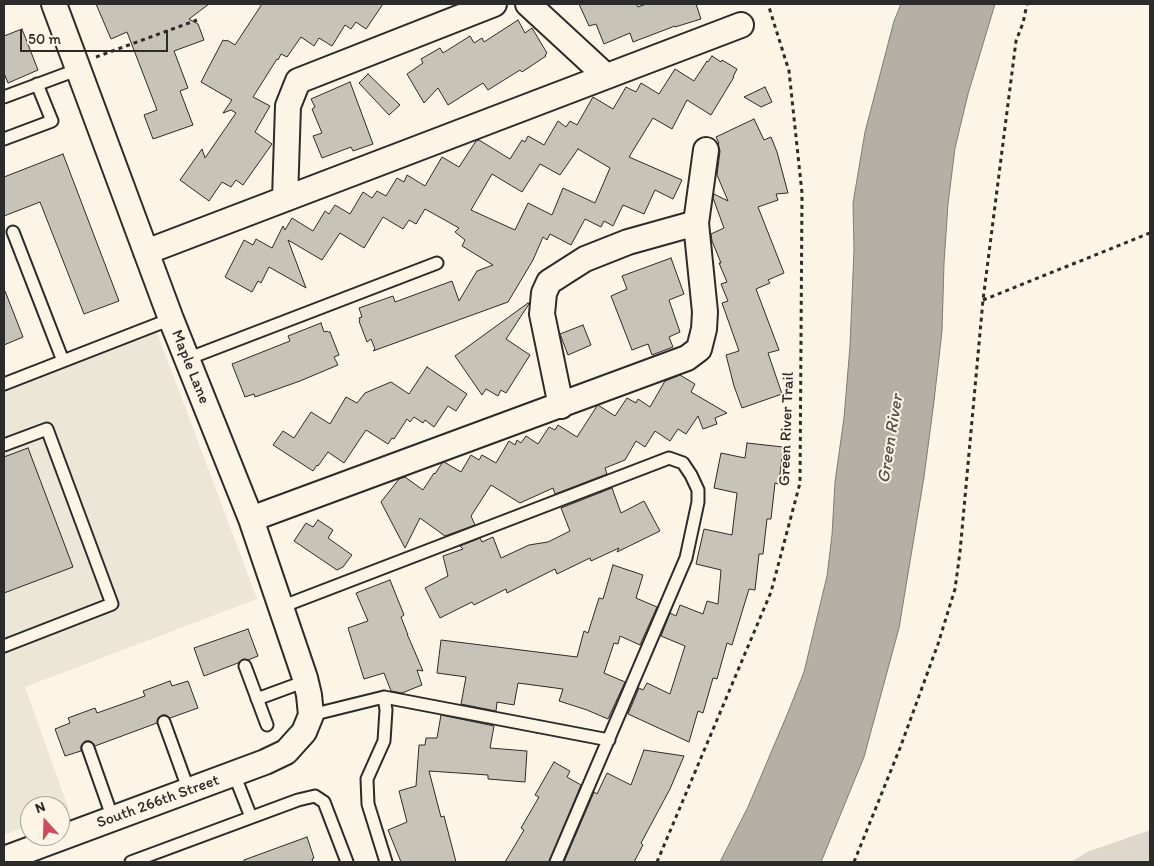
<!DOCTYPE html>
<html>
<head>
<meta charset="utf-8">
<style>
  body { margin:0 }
  #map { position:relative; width:1154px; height:866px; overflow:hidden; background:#fcf5e5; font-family:Itim,sans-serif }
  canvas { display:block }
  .frame { position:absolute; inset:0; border:5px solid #2b2b2b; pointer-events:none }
  .north { position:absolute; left:20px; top:796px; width:50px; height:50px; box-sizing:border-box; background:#fcf5e5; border:1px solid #a8a49b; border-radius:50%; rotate:340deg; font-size:14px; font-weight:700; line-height:20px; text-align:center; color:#2b2b2b }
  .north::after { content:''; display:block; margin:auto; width:18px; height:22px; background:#d1495b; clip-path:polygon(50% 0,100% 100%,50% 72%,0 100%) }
  .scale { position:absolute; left:20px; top:30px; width:148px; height:22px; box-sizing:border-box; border:2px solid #2b2b2b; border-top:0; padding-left:6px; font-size:15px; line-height:18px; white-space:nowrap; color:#2b2b2b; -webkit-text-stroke:4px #fcf5e5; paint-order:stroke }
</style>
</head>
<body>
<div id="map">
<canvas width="1154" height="866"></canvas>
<div class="frame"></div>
<div class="north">N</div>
<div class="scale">50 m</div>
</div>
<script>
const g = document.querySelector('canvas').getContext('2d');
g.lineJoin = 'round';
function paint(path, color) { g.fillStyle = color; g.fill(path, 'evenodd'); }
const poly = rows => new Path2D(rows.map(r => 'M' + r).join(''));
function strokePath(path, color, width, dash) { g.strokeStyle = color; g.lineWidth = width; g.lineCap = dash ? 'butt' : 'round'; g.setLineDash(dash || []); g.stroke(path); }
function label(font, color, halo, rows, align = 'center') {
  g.font = font + ' Itim,sans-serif'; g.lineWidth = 4; g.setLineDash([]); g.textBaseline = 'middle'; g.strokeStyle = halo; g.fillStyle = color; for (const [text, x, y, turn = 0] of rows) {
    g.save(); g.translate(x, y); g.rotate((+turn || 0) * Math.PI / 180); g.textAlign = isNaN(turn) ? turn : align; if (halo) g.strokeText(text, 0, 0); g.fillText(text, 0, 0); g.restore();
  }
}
paint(poly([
  [157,332,257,599,25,687,69,810,60,813,60,806,30,806,30,825,4,835,4,390]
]), '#ece6d7');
paint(poly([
  [1150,830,1150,862,1071,862,1087,852]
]), '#ded8ca');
const water = poly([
  [901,4,995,4,968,94,955,148,948,204,944,263,942,331,934,401,924,477,899,628,864,757,821,862,720,862,748,807,789,710,804,672,827,576,832,535,835,482,844,418,850,346,854,250,853,203,865,132,894,21,901,4]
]);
paint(water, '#b4b0a5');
strokePath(water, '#7d7b74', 1);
const building = poly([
  [96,4,209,4,189,19,198,24,204,40,174,51,188,88,180,91,193,125,153,139,144,115,157,110,127,32,111,39,96,4],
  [262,4,383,4,366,29,356,22,351,29,345,25,332,46,319,38,314,46,301,37,287,57,281,54,278,60,277,59,253,97,270,106,255,132,272,144,243,185,236,180,231,187,222,182,209,201,180,180,202,149,205,158,236,113,231,110,223,113,232,100,201,82,223,40,226,41,227,40,235,45,262,4],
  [579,4,636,4,638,7,646,4,696,4,701,19,675,27,675,26,633,42,630,33,604,44,596,24,589,26,579,4],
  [518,20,525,33,532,28,547,53,545,55,546,56,522,72,520,70,488,90,483,83,448,105,438,88,424,103,407,74,423,63,421,59,440,48,443,53,470,36,474,43,482,38,484,42,518,20],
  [22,29,38,70,8,83,4,73,4,36,22,29],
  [712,56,721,62,722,60,737,69,733,77,734,77,711,115,687,100,672,129,653,118,629,157,682,180,673,199,655,190,644,214,623,205,613,226,604,221,601,227,585,219,571,245,550,234,547,240,543,237,533,260,508,302,373,351,375,349,371,339,367,342,359,321,360,320,359,318,362,317,359,308,393,296,395,302,452,281,459,301,477,271,493,265,462,246,465,240,455,232,459,228,425,209,416,224,409,220,403,229,383,217,364,248,340,233,322,260,288,240,306,288,269,267,261,283,258,281,252,292,225,277,244,240,253,245,256,239,272,248,283,226,285,230,292,218,313,231,325,211,329,214,335,205,350,214,363,192,372,198,377,191,386,196,397,178,404,182,407,175,425,186,442,157,459,167,476,141,479,140,510,159,522,140,525,142,528,136,544,145,558,121,566,127,570,121,577,125,593,97,613,109,626,87,636,92,641,83,659,94,675,69,694,81,707,61,708,62,712,56],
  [578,149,610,168,595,203,563,188,552,215,528,203,515,230,471,210,492,174,522,192,540,164,560,175,578,149],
  [368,74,400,105,389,115,359,83,368,74],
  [350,82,373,144,353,151,351,147,322,158,313,136,322,133,312,109,315,107,311,99,350,82],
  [765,87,772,102,761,107,744,97,765,87],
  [754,119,764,140,771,137,777,152,788,193,776,194,778,200,758,207,784,273,768,280,770,283,756,289,779,350,768,353,782,394,742,408,734,386,726,355,739,351,722,303,728,301,721,284,727,282,719,263,721,263,712,241,711,234,724,228,713,198,714,194,728,201,717,175,720,151,718,144,719,143,716,137,754,119],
  [63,154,119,301,84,314,40,202,4,216,4,177,63,154],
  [671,258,684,294,669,300,680,332,669,337,673,347,652,355,648,344,632,350,611,296,627,289,622,276,671,258],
  [4,291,5,291,23,337,4,345,4,291],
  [528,303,529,304,506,339,530,355,506,393,501,390,498,396,486,389,482,395,455,356,528,303],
  [321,323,324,332,327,331,328,332,330,332,339,355,334,357,338,365,300,381,255,397,254,394,245,397,232,364,290,341,288,336,321,323],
  [583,325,591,345,568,355,560,334,583,325],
  [427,367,467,394,456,411,448,406,434,427,425,420,423,423,414,417,410,422,407,419,394,439,392,438,388,444,366,430,344,463,328,452,318,466,317,465,313,471,273,445,283,431,294,438,311,412,330,424,346,397,357,403,365,393,391,382,409,394,427,367],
  [680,375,695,384,691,392,727,413,715,418,717,424,703,429,698,416,686,434,678,429,670,441,655,431,645,447,636,441,625,460,605,468,607,474,555,494,553,488,520,503,491,485,471,516,475,525,445,536,420,518,405,548,381,502,399,479,405,477,423,490,434,473,435,474,442,463,444,462,461,472,471,455,479,460,482,455,496,463,509,441,515,445,517,440,521,443,526,436,538,444,549,427,555,430,558,425,577,437,597,406,598,405,615,416,627,398,636,403,638,399,650,407,665,381,680,375],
  [747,443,783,447,779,484,775,483,771,519,767,519,763,554,759,554,755,590,749,589,732,645,727,643,717,679,713,678,703,713,698,711,689,742,628,714,639,688,643,690,647,683,670,694,685,646,661,636,670,613,676,616,680,605,703,614,707,601,718,604,721,570,696,564,704,529,732,535,737,493,714,488,721,453,745,458,747,443],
  [28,448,73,567,4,593,4,457,28,448],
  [612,488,621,513,644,501,660,531,617,552,619,548,591,561,590,558,557,574,555,569,507,593,506,589,474,605,472,602,440,618,425,588,448,576,443,556,463,549,460,546,480,538,482,542,493,537,501,558,529,545,548,542,570,531,561,508,612,488],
  [318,520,333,530,328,538,352,555,343,567,337,570,294,541,306,523,313,527,318,520],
  [613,565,643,575,636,598,657,607,640,645,620,636,618,644,614,643,604,673,625,682,608,719,587,710,559,701,563,689,518,683,514,705,497,702,496,711,461,704,466,677,437,673,441,640,577,657,584,631,588,633,599,598,603,599,613,565],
  [390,580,404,615,401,617,408,635,407,635,408,636,423,671,417,670,422,685,402,693,391,691,384,673,364,679,348,628,368,621,356,593,390,580],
  [248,629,258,656,248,660,243,659,238,663,204,676,194,648,248,629],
  [170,681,172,686,188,681,198,708,170,718,166,715,162,715,158,718,157,723,95,746,93,743,90,741,85,741,81,746,81,751,65,756,55,729,70,723,68,718,95,708,97,713,145,696,143,691,170,681],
  [441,715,494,726,490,748,527,751,525,782,488,779,488,775,429,771,441,817,444,816,456,862,401,862,388,830,407,822,399,791,416,786,419,745,425,745,426,738,437,738,441,715],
  [644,750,684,756,670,789,641,843,643,845,634,862,564,862,594,792,597,794,607,773,631,785,644,750],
  [554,762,570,771,567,777,581,785,549,862,505,862,524,830,521,828,539,797,535,795,554,762],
  [307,837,314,858,312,859,313,862,244,862,244,860,307,837]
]);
paint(building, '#c8c3b7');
strokePath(building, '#2b2b2b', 1);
const service = poly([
  [4,97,79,69],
  [4,139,52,121,37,84],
  [13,232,63,361],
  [187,359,437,263],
  [4,384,171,319],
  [4,445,47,429,112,604,4,646],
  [281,607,669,458,683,463,691,475,698,490,698,502,686,558,556,862],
  [245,666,267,725],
  [384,697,609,740],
  [257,699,306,681],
  [311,715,384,697,386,710,384,741,367,779,368,804,386,862],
  [164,722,189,791],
  [88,748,113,819],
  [234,774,251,817],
  [131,862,298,800,315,796,324,802,347,862]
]);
const minor = poly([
  [528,4,606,76],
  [285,199,288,106,298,81,494,4],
  [146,252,741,25],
  [561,406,542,314,544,293,549,282,585,259,628,242,696,223],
  [251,519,687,358,699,349,704,329,705,312,696,223,706,150],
  [4,859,265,762,286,752,304,732,311,715,309,695,305,678,251,519,171,319,54,4]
]);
strokePath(service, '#2b2b2b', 15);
strokePath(minor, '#2b2b2b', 28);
strokePath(poly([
  [96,57,197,20],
  [983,300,1150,233],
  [657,862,771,592,800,483,802,193,789,71,768,4],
  [854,862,900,748,938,644,955,589,960,552,983,300,1016,41,1023,23,1027,4]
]), '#2b2b2b', 3, [4, 4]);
strokePath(service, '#fcf5e5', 11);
strokePath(minor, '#fcf5e5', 24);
label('16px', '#2b2b2b', '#fcf5e5', [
  ["Maple Lane",190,367,68],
  ["Green River Trail",787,429,-88],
  ["South 266th Street",158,802,-20]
]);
label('italic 18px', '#545350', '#fcf5e5', [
  ["Green River",891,439,-81]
]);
</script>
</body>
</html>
